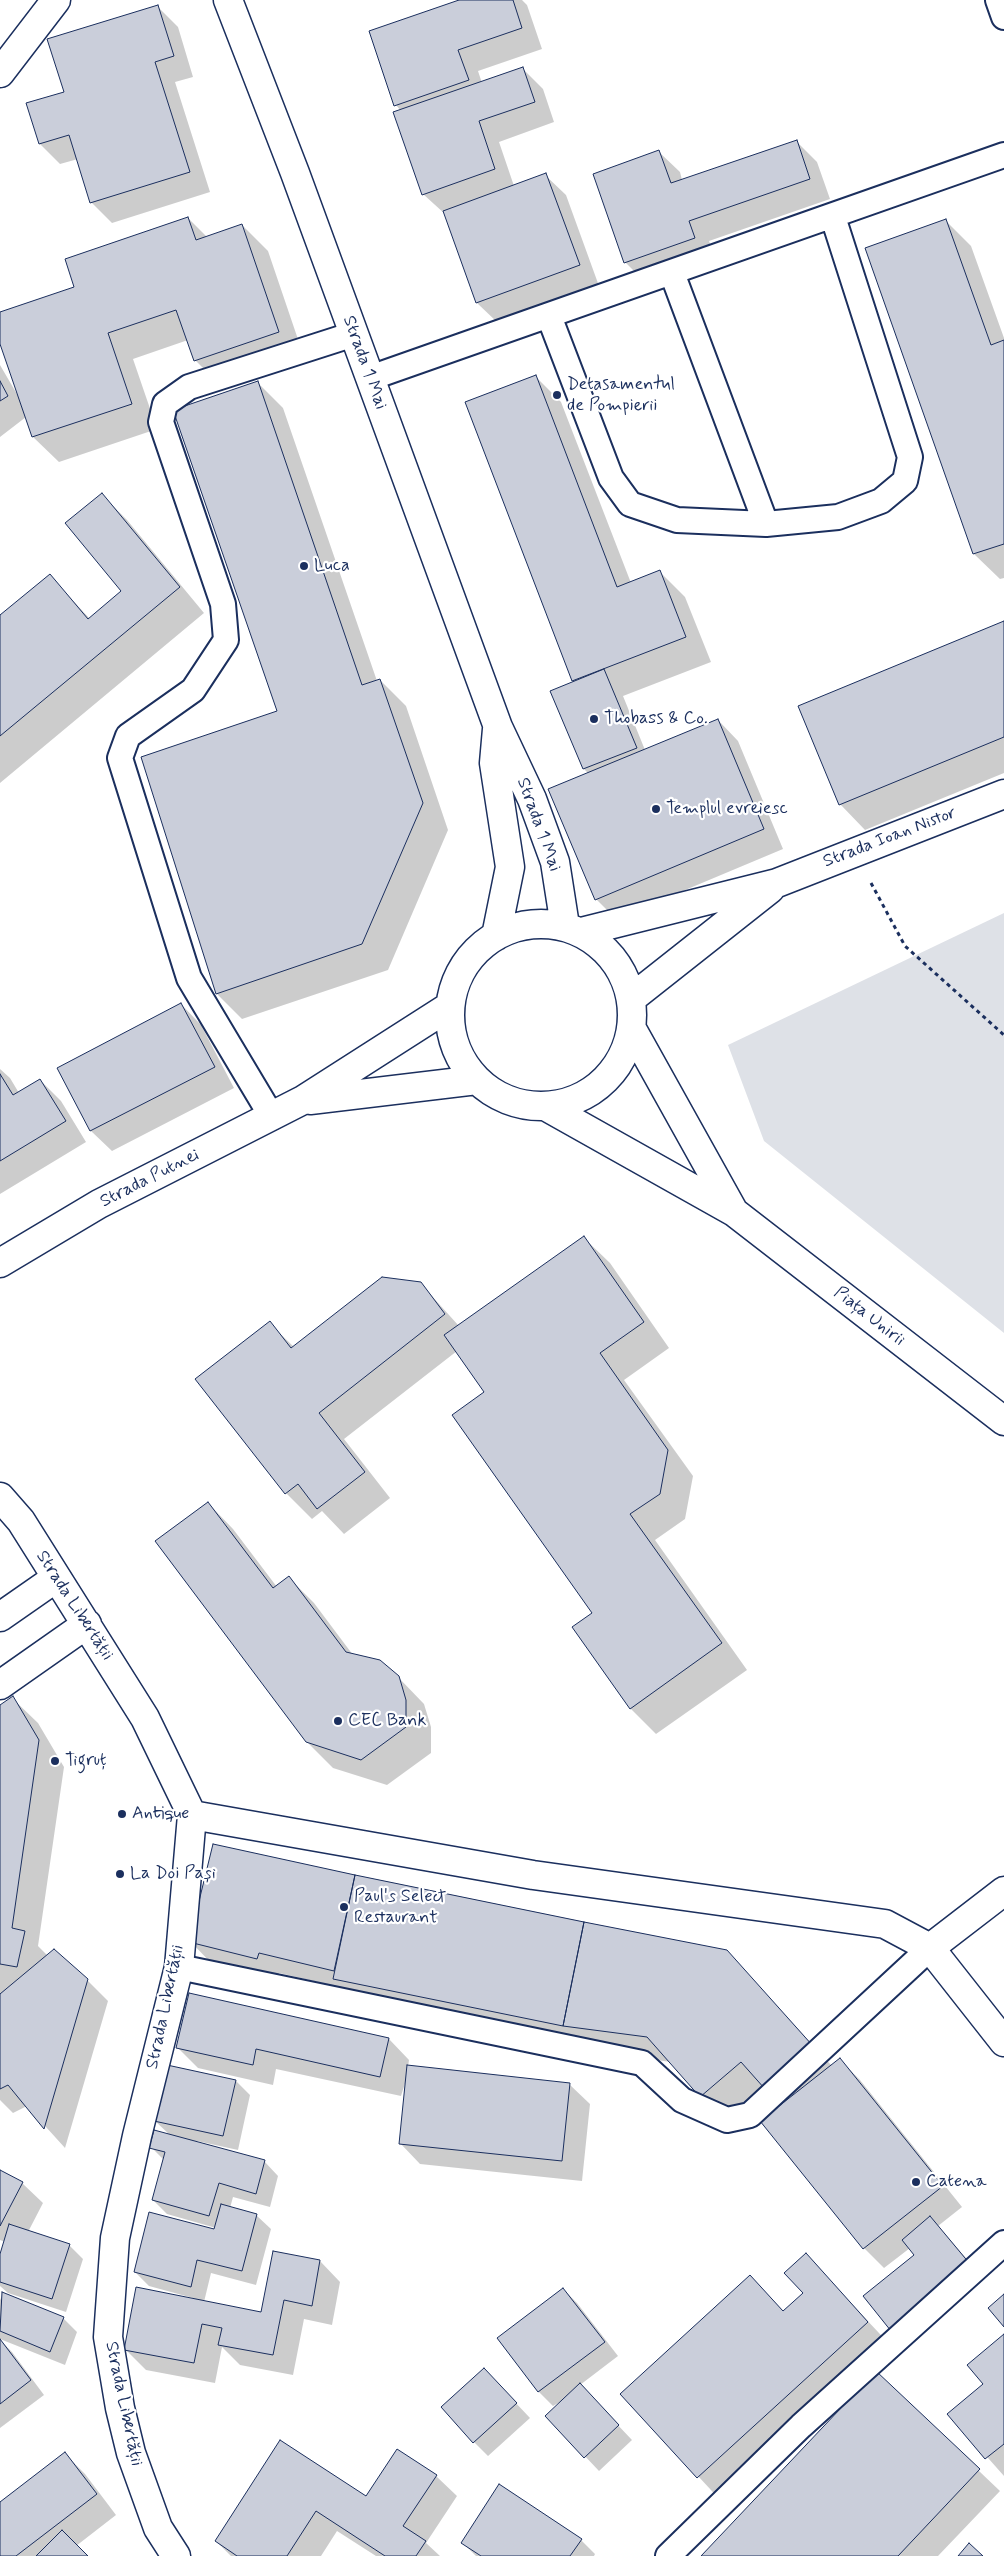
<!DOCTYPE html>
<html>
<head>
<meta charset="utf-8">
<style>
  body { margin:0 }
  canvas { display:block; background:#fff }
</style>
</head>
<body>
<canvas width="1004" height="2556"></canvas>
<script>
const g = document.querySelector('canvas').getContext('2d');
g.lineJoin = 'round';
function paint(path, color) { g.fillStyle = color; g.fill(path, 'evenodd'); }
const poly = rows => new Path2D(rows.map(r => 'M' + r).join(''));
function strokePath(path, color, width, dash) { g.strokeStyle = color; g.lineWidth = width; g.lineCap = dash ? 'butt' : 'round'; g.setLineDash(dash || []); g.stroke(path); }
function label(font, color, halo, rows, align = 'center') {
  g.font = font + ' Mynerve,sans-serif'; g.lineWidth = 4.5; g.setLineDash([]); g.textBaseline = 'middle'; g.strokeStyle = halo; g.fillStyle = color; for (const [text, x, y, turn = 0] of rows) {
    g.save(); g.translate(x, y); g.rotate((+turn || 0) * Math.PI / 180); g.textAlign = isNaN(turn) ? turn : align; if (halo) g.strokeText(text, 0, 0); g.fillText(text, 0, 0); g.restore();
  }
}
paint(poly([
  [1004,913,1004,1333,764,1141,728,1045]
]), '#dee1e7');
paint(poly([
  [463,0,522,0,527,5,542,49,478,71,482,83,523,69,543,89,554,122,499,142,514,186,545,175,566,195,599,286,498,323,477,303,445,214,423,194,401,111,396,105],
  [158,7,178,27,193,77,175,82,210,192,112,223,91,202,78,159,60,164,40,144,65,92],
  [796,141,817,162,830,199,709,241,715,258,645,282,625,262,659,152,680,172,682,180],
  [188,218,207,237,242,225,268,251,304,357,221,386,195,360,188,340,133,359,157,429,59,462,33,437,26,417,0,437,0,365,21,401,0,340,0,313,76,287],
  [945,220,971,246,1004,338,1004,578,1000,579,974,554,866,248],
  [535,376,561,402,631,583,660,572,685,597,711,662,623,696,645,750,718,720,738,741,783,849,616,919,596,899,589,774,584,769,552,692,575,682,573,680],
  [257,382,283,408,377,681,380,680,406,706,448,830,388,970,242,1019,217,994,278,712],
  [102,495,127,520,204,613,0,783,0,617,50,576,90,619,123,592],
  [1004,622,1004,773,865,830,840,804],
  [181,1004,201,1025,234,1088,112,1151,91,1131,59,1068],
  [0,1069,10,1078,19,1093,40,1080,61,1101,86,1142,0,1194],
  [584,1238,610,1263,669,1348,624,1380,693,1476,685,1519,655,1540,747,1670,656,1734,631,1709,573,1627,594,1613,486,1392,457,1351,344,1439,390,1498,344,1534,322,1511,312,1519,286,1493,197,1379,269,1323,294,1347,420,1283,459,1326],
  [208,1503,233,1529,277,1587,289,1578,314,1603,353,1655,398,1677,424,1704,431,1727,431,1753,387,1785,333,1768,307,1742],
  [12,1698,38,1723,64,1767,38,1946,48,1956,87,1980,108,2001,65,2148,27,2106,13,2113,0,2100,0,1707],
  [214,1846,726,1951,832,2066,840,2060,860,2080,962,2207,938,2226,984,2279,906,2344,915,2255,910,2248,884,2268,864,2248,783,2105,766,2088,727,2122,671,2062,589,2051,360,2004,344,1988,279,1973,278,1979,211,1963,191,1942],
  [389,2039,409,2060,408,2067,569,2084,590,2104,582,2181,420,2164,400,2143,408,2074,401,2096,276,2069,273,2085,198,2068,178,2048],
  [236,2081,250,2095,238,2150,197,2141,196,2143,264,2161,278,2176,270,2207,233,2197,230,2208,256,2215,271,2229,256,2285,211,2273,204,2302,262,2313,274,2253,320,2261,340,2282,332,2325,304,2319,293,2375,240,2365,222,2347,215,2383,146,2370,125,2349,193,2298,149,2286,135,2272,215,2230,216,2228,167,2214,153,2200,164,2160,151,2147,171,2136,155,2121],
  [0,2172,22,2183,43,2203,28,2232,69,2245,83,2259,66,2312,8,2293,0,2286,0,2258,5,2242,0,2240],
  [806,2255,893,2348,723,2503,622,2394,750,2276,784,2312,805,2293],
  [563,2289,577,2303,618,2356,580,2385,632,2440,599,2471,547,2416,565,2399,553,2406,539,2392,499,2338],
  [3,2294,63,2318,77,2332,65,2365,0,2339,0,2300],
  [1004,2335,1004,2476,949,2414,985,2384],
  [0,2340,12,2352,44,2395,0,2428],
  [876,2373,1000,2491,938,2556,703,2556],
  [498,2384,530,2418,488,2456,474,2442],
  [281,2442,367,2498,436,2476,457,2496,426,2543,440,2556,376,2556,337,2531,321,2556,231,2556,216,2541],
  [65,2454,85,2474,116,2515,76,2546,86,2556,0,2556,0,2504],
  [581,2540,595,2554,594,2556,476,2556,462,2542]
]), '#0003');
const building = poly([
  [459,0,513,0,522,28,458,50,469,80,394,106,369,31,459,0],
  [158,5,174,56,155,62,190,172,90,203,69,135,39,144,26,103,64,92,47,39,158,5],
  [523,67,535,102,479,121,495,169,422,195,393,112,523,67],
  [797,140,810,179,689,221,695,238,624,263,593,174,659,150,671,183,797,140],
  [546,173,580,265,476,303,443,211,546,173],
  [188,217,196,240,242,224,279,332,194,361,176,310,108,333,132,404,32,437,0,344,0,312,74,287,65,259,188,217],
  [946,219,991,345,1004,340,1004,544,973,554,865,248,946,219],
  [536,375,617,587,660,570,686,637,572,681,465,402,536,375],
  [0,381,8,396,0,401,0,381],
  [258,381,362,685,380,679,423,803,362,944,216,994,141,757,277,711,173,410,258,381],
  [102,493,180,587,0,736,0,615,50,574,88,619,121,591,65,523,102,493],
  [1004,621,1004,737,839,805,798,706,1004,621],
  [604,669,637,748,583,769,550,691,604,669],
  [718,719,764,829,595,900,548,789,718,719],
  [181,1003,215,1067,90,1131,57,1068,181,1003],
  [0,1074,13,1095,40,1079,66,1121,0,1161,0,1074],
  [584,1236,644,1322,600,1353,668,1450,660,1494,630,1514,722,1643,630,1709,572,1627,592,1613,452,1415,484,1392,444,1335,584,1236],
  [382,1277,421,1282,445,1314,319,1413,365,1472,317,1509,298,1484,285,1494,195,1379,270,1321,291,1348,382,1277],
  [208,1502,273,1588,289,1576,346,1652,380,1660,399,1676,406,1700,406,1727,361,1760,306,1742,155,1541,208,1502],
  [13,1696,39,1740,12,1928,25,1931,17,1967,0,1964,0,1705,13,1696],
  [213,1844,355,1875,334,1971,259,1953,257,1959,189,1942,213,1844],
  [355,1875,584,1922,563,2026,333,1979,355,1875],
  [584,1922,727,1950,813,2046,765,2089,741,2062,700,2097,647,2037,563,2026,584,1922],
  [54,1949,88,1979,44,2129,8,2085,0,2089,0,1994,54,1949],
  [189,1993,389,2038,380,2077,256,2049,253,2065,176,2048,189,1993],
  [840,2058,943,2186,863,2249,760,2121,840,2058],
  [167,2065,236,2080,223,2136,154,2121,167,2065],
  [407,2065,570,2083,562,2161,399,2144,407,2065],
  [154,2130,265,2160,256,2194,219,2183,209,2216,152,2200,165,2152,149,2148,154,2130],
  [0,2170,23,2182,0,2226,0,2170],
  [221,2204,257,2214,242,2271,197,2260,191,2287,134,2272,149,2212,214,2229,221,2204],
  [930,2216,970,2264,891,2331,863,2296,914,2255,902,2240,930,2216],
  [9,2224,70,2244,52,2299,0,2282,0,2254,9,2224],
  [273,2251,320,2260,312,2306,284,2300,273,2355,218,2345,222,2328,202,2324,194,2363,124,2350,136,2287,261,2312,273,2251],
  [806,2253,868,2322,697,2478,620,2394,750,2275,783,2311,803,2293,784,2273,806,2253],
  [563,2288,605,2342,538,2392,497,2338,563,2288],
  [2,2292,64,2317,50,2352,0,2331,2,2292],
  [1004,2294,1004,2327,988,2308,1004,2294],
  [1004,2334,1004,2444,985,2459,947,2414,983,2384,967,2365,1004,2334],
  [0,2339,31,2380,0,2404,0,2339],
  [484,2368,517,2403,473,2443,441,2407,484,2368],
  [876,2371,980,2469,898,2556,701,2556,876,2371],
  [580,2383,619,2425,584,2458,545,2416,580,2383],
  [280,2440,366,2496,397,2449,437,2475,403,2526,426,2541,416,2556,385,2556,316,2511,287,2556,237,2556,215,2541,280,2440],
  [65,2452,97,2494,16,2556,0,2556,0,2502,65,2452],
  [499,2484,582,2539,570,2556,481,2556,461,2543,499,2484],
  [62,2530,88,2556,36,2556,62,2530],
  [969,2543,983,2556,958,2556,969,2543]
]);
paint(building, '#caceda');
strokePath(building, '#1b2f5e', 1);
const lane = poly([
  [998,0,1004,17],
  [672,273,766,524],
  [549,316,611,478,630,504,677,520,766,524,838,517,881,501,905,481,910,457,833,217],
  [370,378,1004,155],
  [272,1117,189,978,120,758,128,736,193,690,226,640,223,604,161,422,165,404,189,387,354,334],
  [179,1967,642,2063,682,2100,727,2120,750,2115,930,1948],
  [668,2556,801,2426,1004,2243]
]);
const street = poly([
  [0,73,56,0],
  [0,1497,21,1521,145,1718,192,1815,179,1967,137,2136,115,2238,108,2337,120,2408,131,2453,158,2528,176,2556],
  [0,1617,56,1578],
  [0,1685,87,1624],
  [192,1815,533,1875,885,1924,930,1948],
  [1004,1891,930,1948,1004,2042]
]);
const secondary = poly([
  [228,0,295,173,498,727,532,799,555,862,565,926],
  '450 1015a91 91 0 1 1 182 0a91 91 0 1 1-182 0Z',
  [581,932,777,883,1004,794],
  [496,936,510,867,494,763,497,729],
  [632,998,770,889],
  [632,1029,734,1212],
  [310,1100,477,1080],
  [547,1107,734,1212,1004,1421],
  [0,1263,99,1204,303,1100,450,1006]
]);
strokePath(lane, '#1b2f5e', 28);
strokePath(street, '#1b2f5e', 31);
strokePath(secondary, '#1b2f5e', 31);
strokePath(poly([
  [871,883,905,946,1004,1035]
]), '#1b2f5e', 3, [4, 4]);
strokePath(lane, '#fff', 24);
strokePath(street, '#fff', 28);
strokePath(secondary, '#fff', 28);
for (const [x, y, r, color] of [
  [557,395,5,"#1b2f5e"],
  [304,566,5,"#1b2f5e"],
  [594,719,5,"#1b2f5e"],
  [656,809,5,"#1b2f5e"],
  [338,1721,5,"#1b2f5e"],
  [55,1761,5,"#1b2f5e"],
  [122,1814,5,"#1b2f5e"],
  [120,1874,5,"#1b2f5e"],
  [344,1907,5,"#1b2f5e"],
  [916,2182,5,"#1b2f5e"]
]) { const dot = new Path2D(); dot.arc(x, y, r, 0, 2 * Math.PI); g.fillStyle = color; g.fill(dot); strokePath(dot, '#fff', 2); }
label('18px', '#1b2f5e', '#fff', [
  ["Strada 1 Mai",364,363,70],
  ["Strada 1 Mai",538,825,70],
  ["Strada Ioan Nistor",890,838,-21],
  ["Strada Putnei",150,1179,-27],
  ["Piața Unirii",869,1317,38],
  ["Strada Libertății",74,1606,57],
  ["Strada Libertății",166,2007,-78],
  ["Strada Libertății",123,2404,78]
]);
label('18px', '#1b2f5e', '#fff', [
  ["Detasamentul",567,385],
  ["de Pompierii",567,406],
  ["Luca",314,566],
  ["Thobass & Co.",604,719],
  ["Templul evreiesc",666,809],
  ["CEC Bank",348,1721],
  ["Tigruț",65,1761],
  ["Antique",132,1814],
  ["La Doi Pași",130,1874],
  ["Paul's Select",354,1897],
  ["Restaurant",354,1918],
  ["Catena",926,2182]
], 'left');
</script>
</body>
</html>
